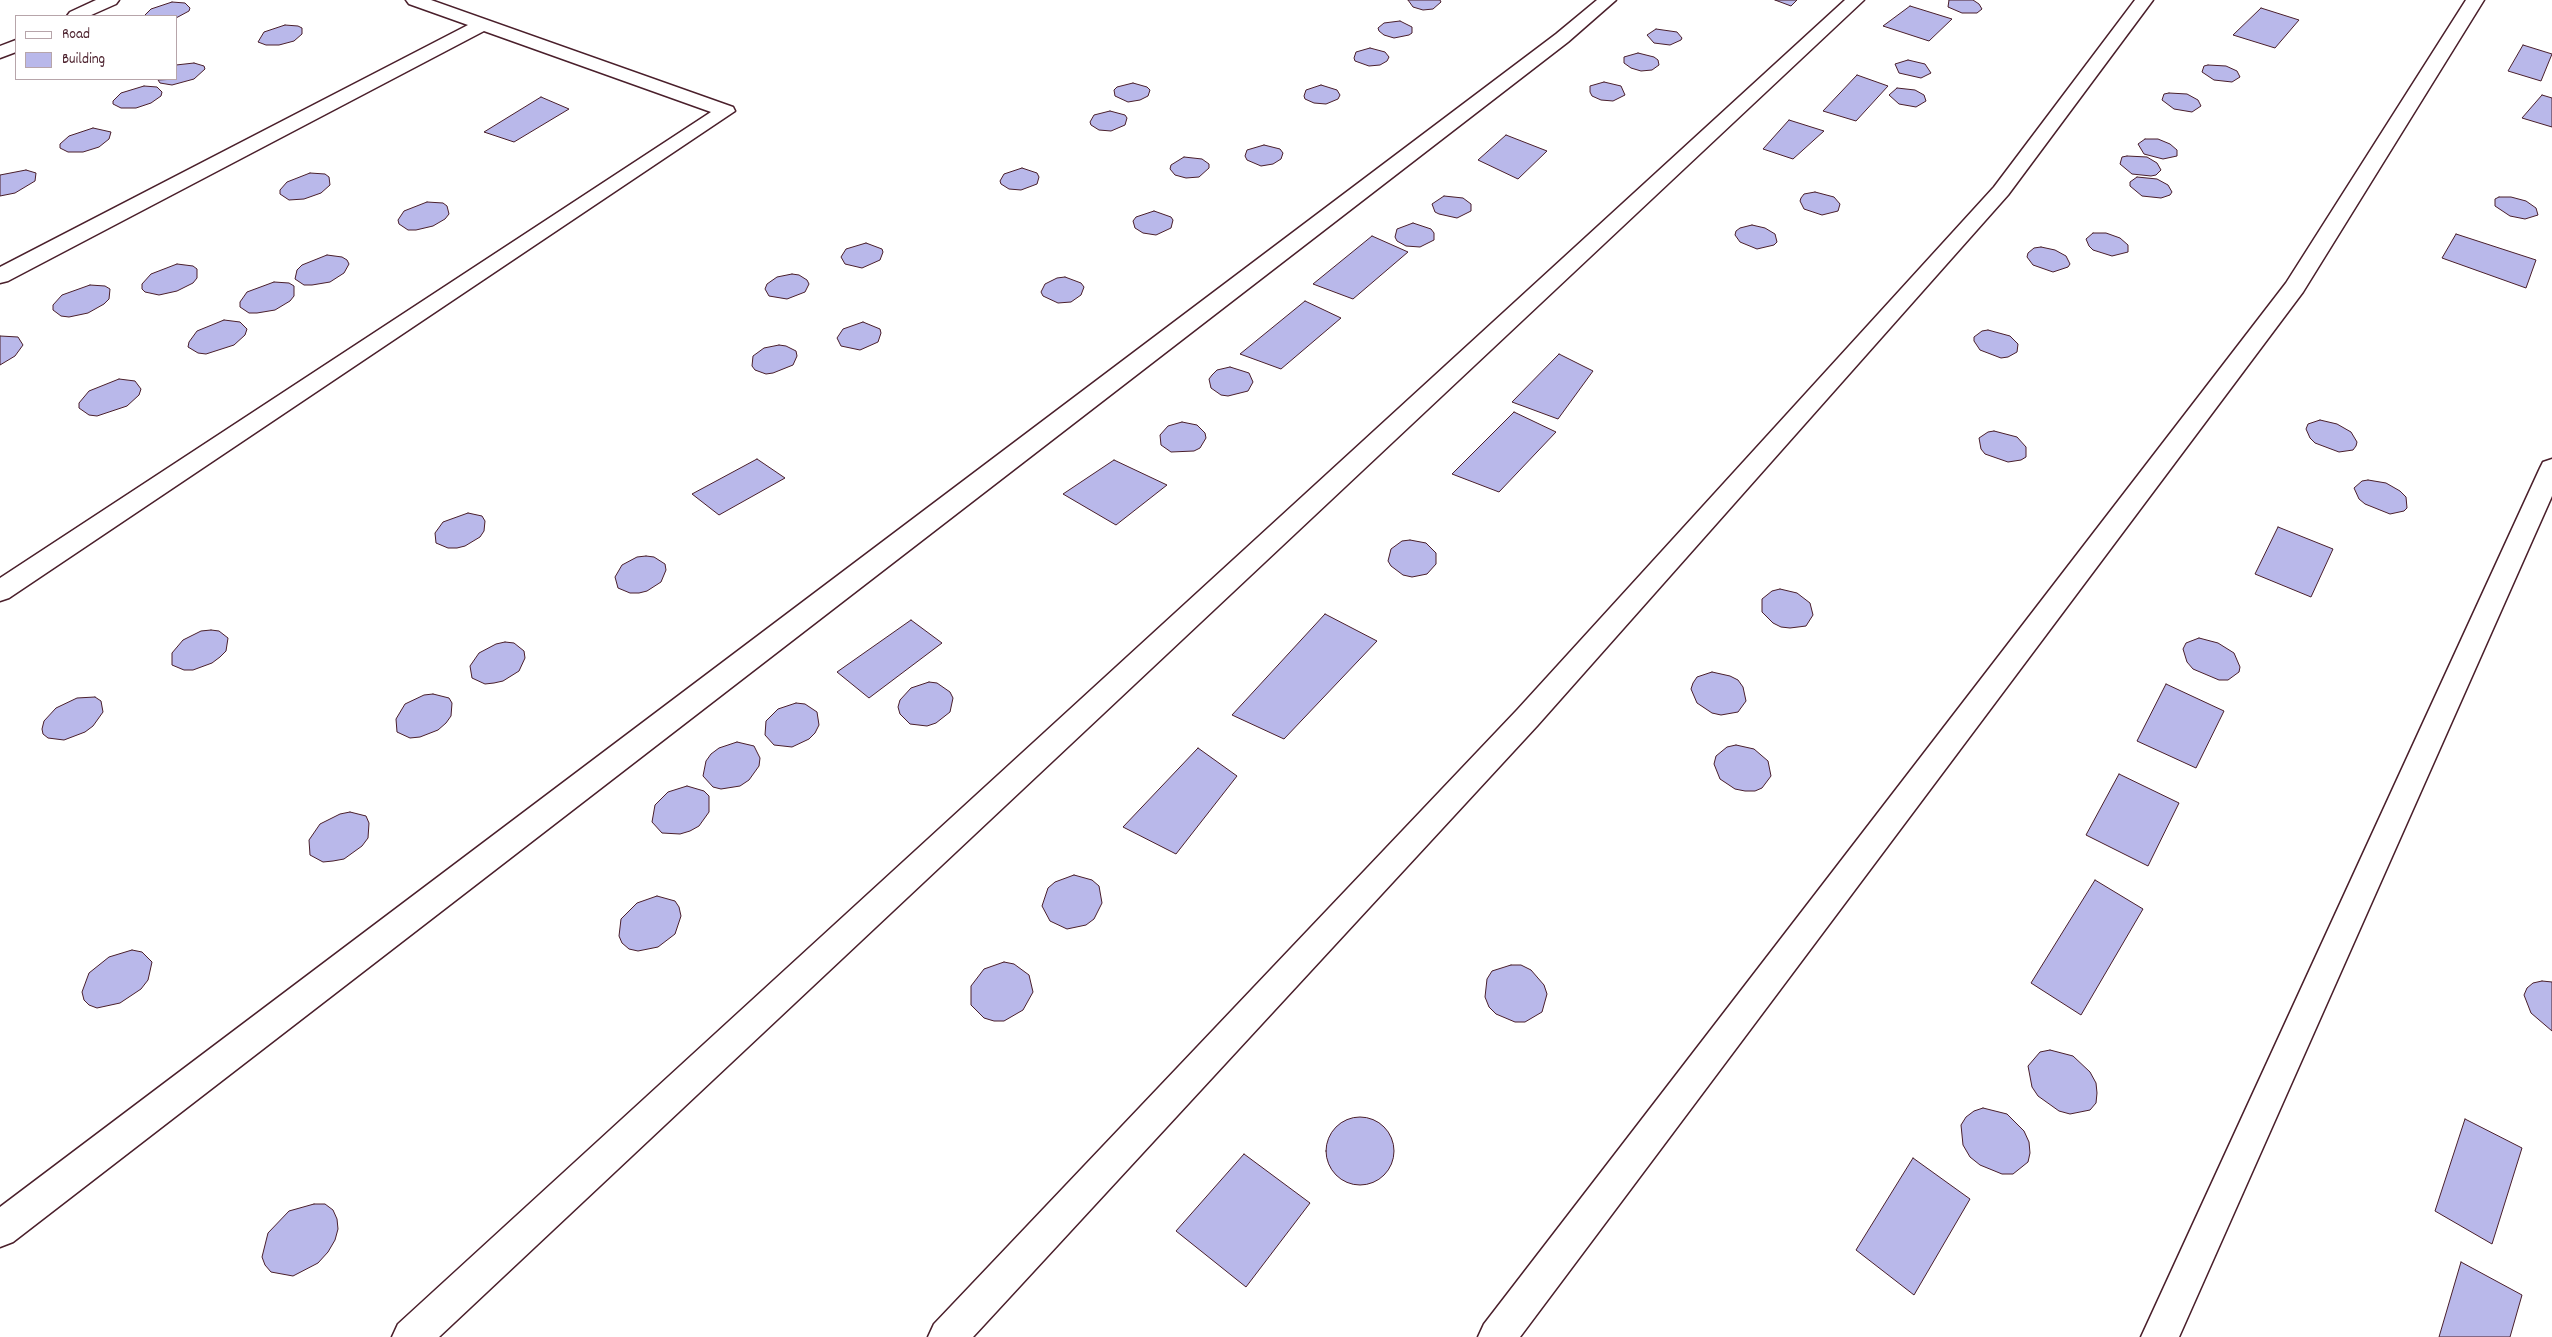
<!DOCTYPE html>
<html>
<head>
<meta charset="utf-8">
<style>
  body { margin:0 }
  #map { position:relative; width:2552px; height:1337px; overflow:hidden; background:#fff; font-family:Dekko,sans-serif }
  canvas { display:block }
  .legend { position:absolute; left:15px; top:15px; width:162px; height:65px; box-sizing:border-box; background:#fff; border:1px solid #b7a5aa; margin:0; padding:6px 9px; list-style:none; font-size:15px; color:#4a1f2b }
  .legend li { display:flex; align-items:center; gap:10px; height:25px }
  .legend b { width:25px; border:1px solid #b7a5aa }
</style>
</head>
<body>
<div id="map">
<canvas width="2552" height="1337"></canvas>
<ul class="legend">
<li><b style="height:6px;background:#fff"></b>Road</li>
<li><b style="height:14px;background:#b9b8ea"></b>Building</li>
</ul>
</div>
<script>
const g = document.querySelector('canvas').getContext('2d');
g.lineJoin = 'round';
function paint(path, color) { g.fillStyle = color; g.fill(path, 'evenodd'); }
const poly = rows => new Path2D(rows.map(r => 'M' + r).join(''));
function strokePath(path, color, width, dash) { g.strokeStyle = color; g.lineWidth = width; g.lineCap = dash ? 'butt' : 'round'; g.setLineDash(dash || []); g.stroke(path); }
const building = poly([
  [1408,0,1440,0,1441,2,1433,9,1423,10,1413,7,1408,0],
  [1775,0,1797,0,1791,6,1775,0],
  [1949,0,1973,0,1979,4,1982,9,1977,13,1962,13,1948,7,1949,0],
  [172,2,185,3,190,8,189,11,176,18,176,16,144,16,151,9,172,2],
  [1910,6,1952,19,1929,41,1883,26,1910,6],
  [2261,8,2299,20,2275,48,2233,35,2261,8],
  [1400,21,1412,27,1412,33,1409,35,1394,38,1384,35,1379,31,1378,28,1384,23,1400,21],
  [285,25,298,26,302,28,302,34,294,41,279,45,266,45,258,42,264,32,285,25],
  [1656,29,1677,32,1682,38,1681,40,1670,45,1654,43,1647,35,1656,29],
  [2523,45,2552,54,2541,81,2508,71,2523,45],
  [1370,48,1385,52,1389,57,1387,61,1380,65,1369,66,1355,61,1354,58,1356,52,1370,48],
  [1638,53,1654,57,1658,60,1659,65,1652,70,1641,71,1631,68,1624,63,1624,57,1638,53],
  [1908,60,1925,64,1931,73,1921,78,1899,73,1895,64,1908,60],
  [194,63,204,66,205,69,194,79,172,85,160,83,158,80,176,79,176,65,194,63],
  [2208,65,2226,66,2237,71,2240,77,2232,82,2214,80,2202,72,2204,66,2208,65],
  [1857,75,1888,86,1856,121,1823,111,1857,75],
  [1604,82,1621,86,1625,95,1613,101,1601,100,1592,96,1590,92,1590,86,1604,82],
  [1133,83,1147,87,1150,90,1148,96,1140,100,1128,102,1115,96,1114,90,1117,87,1133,83],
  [1321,85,1337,90,1340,95,1338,99,1326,104,1314,103,1305,99,1304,96,1306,90,1321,85],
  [144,86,157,87,162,92,161,96,151,103,136,108,121,108,113,104,113,101,121,93,144,86],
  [1897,88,1915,90,1924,95,1926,101,1916,107,1899,104,1889,95,1897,88],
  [2169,93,2187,94,2198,100,2201,106,2192,112,2174,109,2162,100,2164,94,2169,93],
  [2542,95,2552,98,2552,127,2522,118,2542,95],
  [541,97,569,109,514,142,484,132,541,97],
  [1110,111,1125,115,1127,118,1125,125,1111,131,1099,130,1091,125,1090,122,1094,115,1110,111],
  [1789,120,1824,131,1793,159,1763,149,1789,120],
  [93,128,111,132,109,139,99,147,83,152,68,152,60,148,60,144,69,136,93,128],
  [1506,135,1547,151,1518,179,1478,160,1506,135],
  [2145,139,2158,139,2170,144,2177,150,2177,156,2163,159,2144,154,2138,144,2145,139],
  [1264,145,1280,149,1283,153,1281,159,1273,164,1261,166,1247,160,1245,156,1247,150,1264,145],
  [2127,156,2147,157,2157,163,2161,170,2156,175,2151,176,2132,174,2120,164,2122,157,2127,156],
  [1184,157,1202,159,1209,164,1209,168,1199,177,1186,178,1175,175,1170,169,1171,165,1184,157],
  [1022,168,1037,173,1039,177,1037,184,1021,190,1009,189,1001,184,1000,181,1004,174,1022,168],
  [26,170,36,173,35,181,15,193,0,196,0,175,26,170],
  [310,173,325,174,329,177,330,185,321,193,304,199,289,200,280,194,280,190,287,182,310,173],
  [2137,177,2157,179,2168,185,2172,192,2170,195,2161,198,2142,196,2130,186,2130,182,2137,177],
  [1815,192,1834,197,1840,204,1838,211,1822,215,1804,209,1800,201,1801,198,1804,194,1815,192],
  [1444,196,1463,198,1471,204,1471,211,1457,218,1439,214,1435,212,1432,204,1444,196],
  [2499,197,2511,197,2526,201,2536,208,2538,215,2525,219,2510,216,2495,206,2495,199,2499,197],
  [427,202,443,203,447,206,449,214,445,219,433,226,416,230,408,230,399,224,398,220,404,211,427,202],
  [1154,211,1171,217,1173,220,1171,228,1156,235,1143,233,1135,228,1133,221,1136,217,1154,211],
  [1413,223,1431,229,1434,233,1434,240,1420,247,1406,246,1397,241,1395,237,1397,229,1413,223],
  [1752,225,1765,228,1775,234,1777,242,1774,245,1757,249,1740,242,1735,235,1736,231,1740,228,1752,225],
  [2093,233,2106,233,2120,238,2128,245,2128,252,2112,256,2093,250,2089,246,2086,239,2093,233],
  [2456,234,2536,260,2526,288,2442,258,2456,234],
  [1372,236,1408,252,1353,299,1313,284,1372,236],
  [866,243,882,249,883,252,880,260,862,268,845,264,841,257,846,249,866,243],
  [2041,247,2055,250,2066,256,2070,264,2068,267,2053,272,2033,265,2027,257,2028,253,2034,248,2041,247],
  [327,255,342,257,347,260,349,264,344,273,330,282,312,285,304,285,295,279,297,270,302,265,327,255],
  [177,264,193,266,197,269,197,278,193,283,177,291,159,295,145,292,142,289,142,284,151,274,177,264],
  [792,274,799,275,807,280,809,284,805,292,787,299,769,296,765,289,767,284,777,277,792,274],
  [1065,277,1081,283,1084,287,1081,295,1071,302,1058,303,1043,296,1041,292,1045,284,1057,278,1065,277],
  [274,282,289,283,294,286,294,296,290,301,275,310,257,313,249,313,240,307,240,302,247,292,274,282],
  [90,285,105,286,110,289,109,299,104,304,88,313,69,317,61,316,53,310,53,305,62,295,90,285],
  [1305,301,1341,318,1281,369,1240,354,1305,301],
  [224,320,240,322,247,329,245,335,234,345,206,354,198,353,188,347,189,342,197,331,224,320],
  [863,322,880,329,881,333,878,342,860,350,841,346,837,338,843,329,863,322],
  [1988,330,2010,336,2018,344,2017,352,2008,357,2001,358,1980,350,1974,341,1974,337,1982,331,1988,330],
  [0,336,18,337,23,345,15,356,0,365,0,336],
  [779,345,786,346,796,351,797,356,793,365,773,373,766,374,755,370,752,366,753,356,764,348,779,345],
  [1559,354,1593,371,1558,419,1512,402,1559,354],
  [1230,367,1249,373,1253,382,1248,391,1228,396,1221,395,1211,388,1209,379,1212,375,1217,370,1230,367],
  [119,379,135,381,141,389,139,395,127,406,97,416,89,415,79,408,79,403,89,391,119,379],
  [1514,412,1556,432,1499,492,1452,474,1514,412],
  [2320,420,2337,424,2351,432,2357,442,2356,446,2353,450,2339,452,2315,443,2310,438,2306,429,2308,424,2320,420],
  [1182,422,1197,425,1205,433,1206,438,1200,448,1194,451,1171,452,1161,445,1160,435,1168,426,1182,422],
  [1994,431,2017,437,2026,447,2026,457,2021,460,2008,462,1985,454,1981,449,1979,438,1988,432,1994,431],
  [757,459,785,478,719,515,692,494,757,459],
  [1114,460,1167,485,1116,525,1063,494,1114,460],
  [2368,480,2386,483,2400,491,2406,497,2407,508,2404,511,2390,514,2365,504,2359,499,2354,488,2362,481,2368,480],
  [468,513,482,516,485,521,484,531,480,537,465,546,457,548,448,548,436,543,435,533,443,522,468,513],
  [2278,527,2333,549,2311,597,2255,574,2278,527],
  [1410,540,1426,543,1436,553,1436,564,1427,574,1412,577,1403,575,1391,566,1388,561,1391,549,1402,541,1410,540],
  [646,556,654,557,665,564,666,570,661,582,647,591,639,593,630,593,618,588,615,577,622,565,637,557,646,556],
  [1780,589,1797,593,1810,603,1813,615,1806,626,1790,628,1781,627,1773,623,1762,612,1762,599,1772,591,1780,589],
  [1325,614,1377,641,1284,739,1232,715,1325,614],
  [911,620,942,643,869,698,837,672,911,620],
  [211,630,219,631,228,638,226,651,220,657,212,663,193,670,184,670,172,665,172,653,183,640,201,631,211,630],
  [2199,638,2218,643,2234,653,2240,667,2239,672,2228,680,2219,680,2193,669,2187,662,2183,649,2186,643,2199,638],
  [505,642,514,643,524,651,525,658,519,671,503,681,494,683,485,684,472,678,470,666,479,653,496,644,505,642],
  [1712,672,1730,676,1738,680,1743,687,1746,701,1738,712,1721,715,1712,713,1697,703,1691,689,1693,683,1697,677,1712,672],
  [929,682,937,683,950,692,953,698,950,712,936,723,927,726,910,724,900,714,898,707,900,700,911,688,929,682],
  [2166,684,2224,711,2196,768,2137,741,2166,684],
  [433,694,449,698,452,703,451,716,446,723,438,730,420,737,410,738,397,732,396,719,405,704,424,695,433,694],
  [95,697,101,701,103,712,93,726,85,732,64,740,48,738,43,734,42,729,44,721,56,708,77,698,95,697],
  [796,703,805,704,817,712,819,725,815,733,809,739,792,747,774,745,765,735,766,721,778,709,796,703],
  [737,742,754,746,760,758,759,766,749,780,740,786,721,789,713,787,703,776,706,761,711,754,719,748,737,742],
  [1736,745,1754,749,1768,761,1771,776,1762,788,1755,791,1745,791,1735,789,1720,779,1714,764,1716,756,1727,747,1736,745],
  [1198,748,1237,776,1176,854,1123,827,1198,748],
  [2119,774,2179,803,2148,866,2086,835,2119,774],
  [687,786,704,791,709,796,709,812,699,826,690,831,680,834,662,833,652,822,655,805,668,792,687,786],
  [350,812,366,816,369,823,368,838,362,846,344,859,333,861,323,862,310,855,309,840,320,824,340,814,350,812],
  [1074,875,1092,880,1099,886,1102,903,1094,919,1086,925,1067,929,1050,921,1042,906,1048,888,1055,882,1074,875],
  [2095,880,2143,909,2081,1015,2031,983,2095,880],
  [657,896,675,901,679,907,681,916,675,934,658,947,638,951,629,949,622,943,619,936,621,919,637,903,657,896],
  [132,950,142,952,152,962,148,980,141,989,120,1003,97,1008,89,1005,84,1000,82,992,89,973,109,957,132,950],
  [1004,962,1014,964,1029,975,1033,992,1023,1010,1004,1021,994,1021,984,1018,971,1005,971,986,984,969,1004,962],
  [1511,965,1521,965,1531,970,1544,985,1547,994,1542,1012,1525,1022,1515,1022,1496,1014,1489,1007,1485,997,1487,979,1492,971,1511,965],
  [2542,981,2552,982,2552,1031,2531,1013,2524,995,2527,988,2533,983,2542,981],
  [2050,1050,2073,1056,2090,1072,2096,1083,2097,1093,2096,1103,2090,1110,2070,1114,2059,1111,2038,1096,2032,1087,2028,1066,2040,1052,2050,1050],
  [1983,1108,2007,1114,2024,1131,2029,1142,2030,1153,2028,1162,2013,1174,2002,1174,1980,1165,1970,1157,1963,1145,1961,1125,1966,1117,1974,1111,1983,1108],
  '1326 1151a34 34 0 1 1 68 0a34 34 0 1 1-68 0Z',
  [2465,1119,2522,1148,2492,1244,2435,1211,2465,1119],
  [1244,1154,1310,1203,1246,1287,1176,1231,1244,1154],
  [1913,1158,1970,1199,1914,1295,1856,1250,1913,1158],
  [314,1204,325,1204,333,1210,337,1219,338,1229,335,1240,328,1252,318,1263,293,1276,271,1272,265,1265,262,1257,268,1233,289,1211,314,1204],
  [2461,1262,2522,1295,2510,1337,2439,1337,2461,1262]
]);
paint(building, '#b9b8ea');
strokePath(building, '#4a1f2b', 1);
const minor = poly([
  [96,0,119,0,116,4,89,16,67,16,70,12,96,0],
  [406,0,431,0,733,107,735,111,9,598,0,601,0,578,711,112,484,31,8,281,0,283,0,267,468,25,409,4,406,0],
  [1597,0,1616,0,1568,42,13,1242,0,1247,0,1207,1556,34,1597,0],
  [1845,0,1864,0,439,1337,392,1337,398,1324,1845,0],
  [2135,0,2153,0,2008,195,1537,726,973,1337,928,1337,934,1324,1517,710,1994,187,2135,0],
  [2466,0,2484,0,2303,292,1520,1337,1478,1337,1484,1324,2286,283,2466,0],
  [16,40,16,52,0,58,0,46,16,40],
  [2552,459,2552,496,2179,1337,2141,1337,2540,468,2543,462,2552,459]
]);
strokePath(minor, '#4a1f2b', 3);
paint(minor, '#fff');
</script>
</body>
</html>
